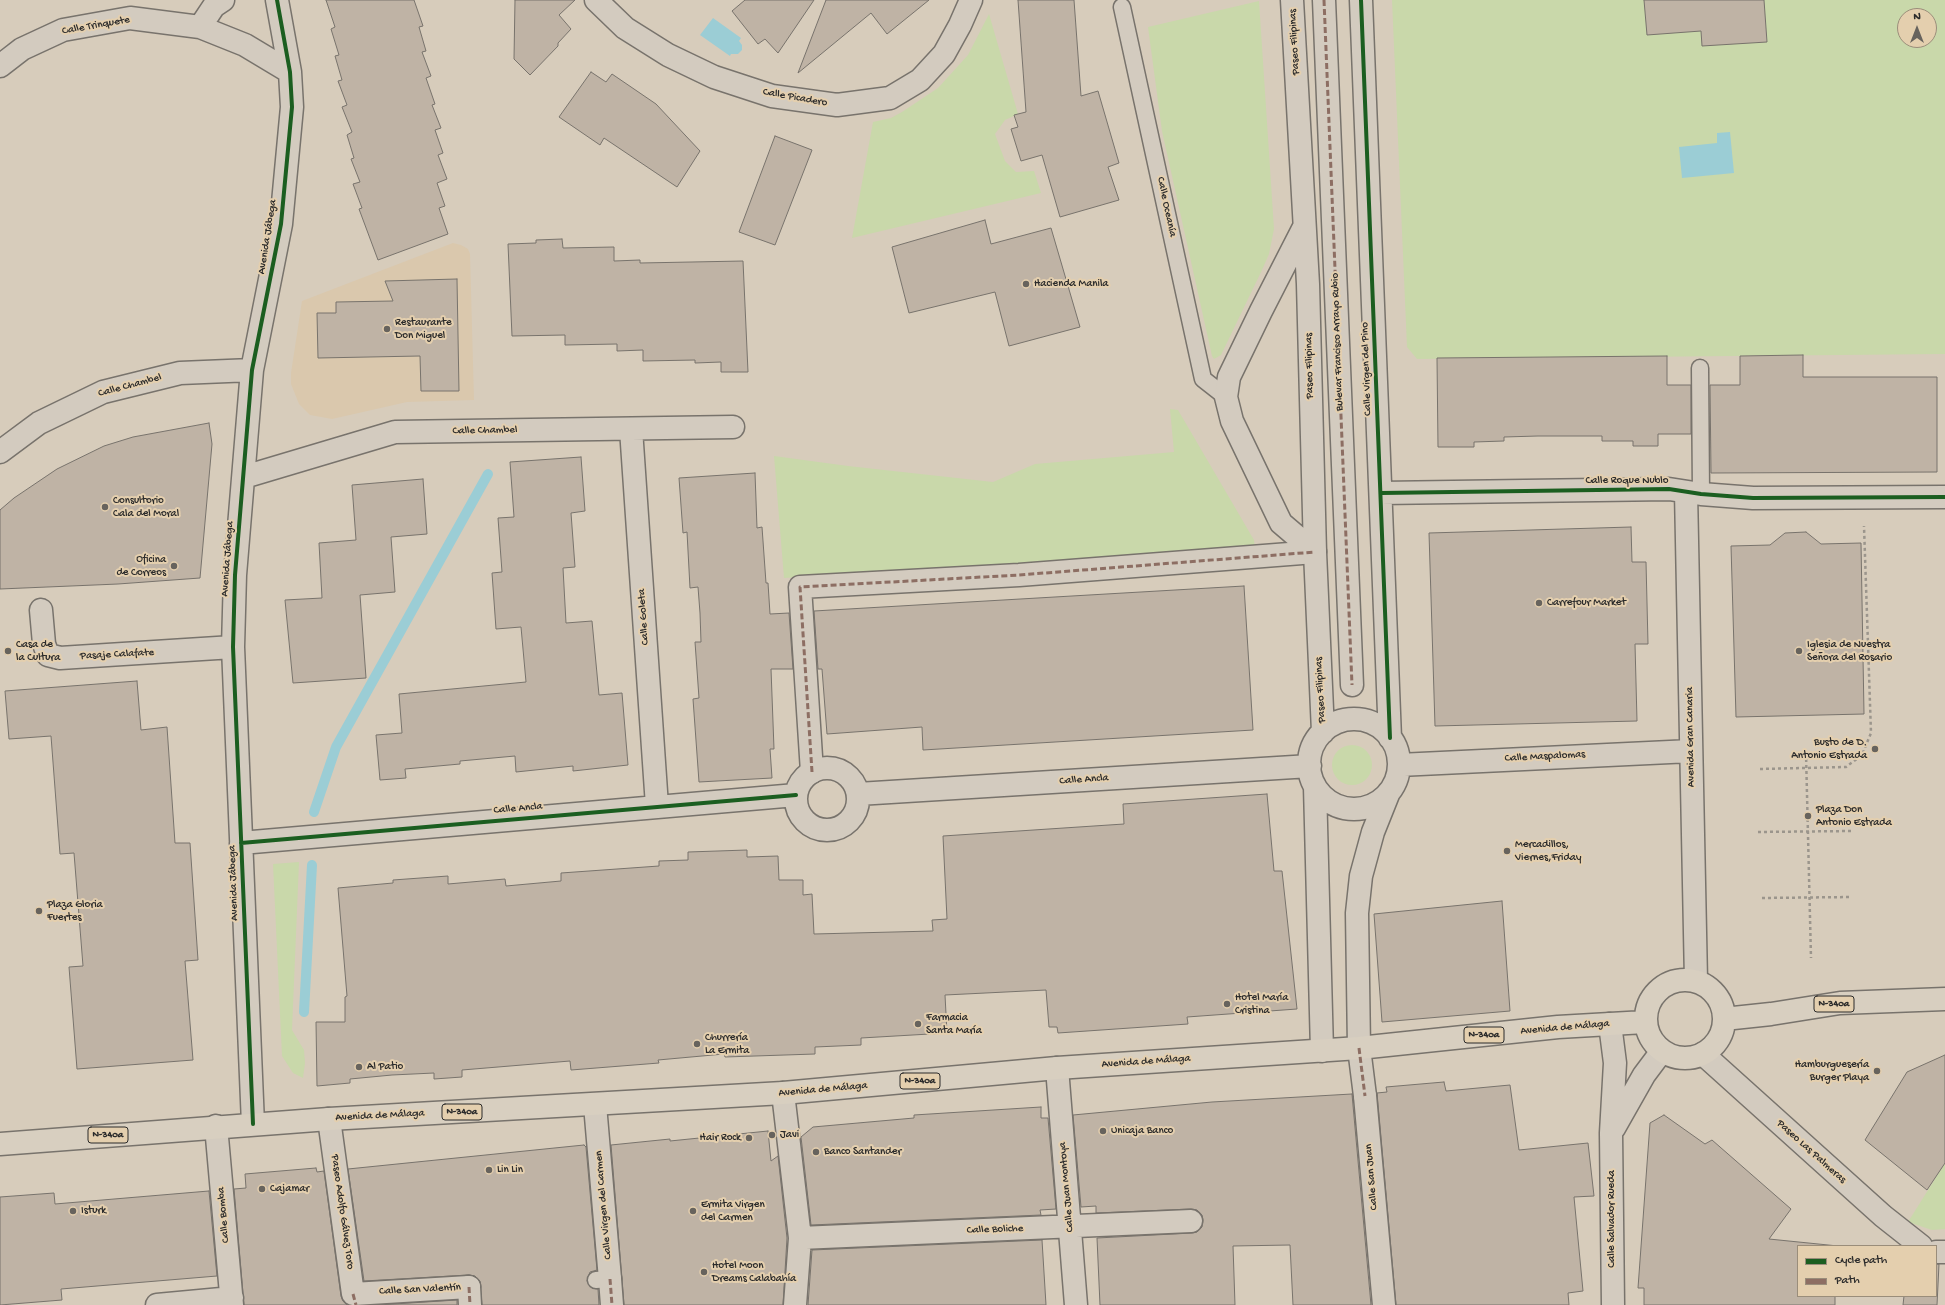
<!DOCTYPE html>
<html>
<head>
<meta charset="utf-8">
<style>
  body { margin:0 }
  #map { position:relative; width:1945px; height:1305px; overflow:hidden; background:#d7ccbb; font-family:"Gochi Hand",sans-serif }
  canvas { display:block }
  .legend { position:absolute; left:1797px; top:1245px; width:140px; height:52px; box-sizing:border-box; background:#e4cfae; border:1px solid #9a8d7a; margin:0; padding:5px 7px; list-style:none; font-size:12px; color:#2b2b2b }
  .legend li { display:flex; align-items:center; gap:8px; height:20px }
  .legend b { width:20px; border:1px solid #9a8d7a }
  .north { position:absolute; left:1897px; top:8px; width:40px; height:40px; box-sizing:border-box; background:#e4cfae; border:1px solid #9a8d7a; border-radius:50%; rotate:0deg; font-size:11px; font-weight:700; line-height:16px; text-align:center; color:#2b2b2b }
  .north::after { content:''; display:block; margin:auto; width:14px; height:18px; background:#67635d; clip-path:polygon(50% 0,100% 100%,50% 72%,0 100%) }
</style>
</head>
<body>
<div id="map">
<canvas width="1945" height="1305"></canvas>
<ul class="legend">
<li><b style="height:5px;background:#1b5e20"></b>Cycle path</li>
<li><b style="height:5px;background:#8d6e63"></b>Path</li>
</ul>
<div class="north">N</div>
</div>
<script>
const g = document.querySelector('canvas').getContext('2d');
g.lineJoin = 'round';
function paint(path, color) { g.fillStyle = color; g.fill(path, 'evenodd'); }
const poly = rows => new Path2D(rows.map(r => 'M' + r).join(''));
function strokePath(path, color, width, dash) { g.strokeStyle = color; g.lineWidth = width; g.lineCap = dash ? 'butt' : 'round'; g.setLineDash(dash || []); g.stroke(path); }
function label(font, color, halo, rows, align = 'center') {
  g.font = font + ' "Gochi Hand",sans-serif'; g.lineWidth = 4; g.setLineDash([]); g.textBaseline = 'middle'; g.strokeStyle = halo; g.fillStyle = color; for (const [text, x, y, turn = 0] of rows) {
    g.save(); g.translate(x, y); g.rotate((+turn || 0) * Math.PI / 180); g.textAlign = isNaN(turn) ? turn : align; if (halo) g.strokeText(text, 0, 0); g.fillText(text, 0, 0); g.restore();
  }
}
paint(poly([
  [453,243,461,245,468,249,470,254,474,400,407,402,332,419,310,415,299,404,291,384,291,373,302,301]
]), '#dac8ad');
paint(poly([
  [1392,0,1945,0,1945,354,1417,359,1407,347],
  [1905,16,1929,16,1929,40,1905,40],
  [1259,1,1274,229,1269,254,1262,270,1221,355,1214,359,1212,356,1162,131,1148,27],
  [989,14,1018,114,1005,120,995,134,1005,161,1016,172,1034,171,1041,193,852,238,873,122,891,118,902,112,938,88,968,55],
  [1170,409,1178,410,1254,540,1255,549,784,578,774,456,848,466,993,482,1035,464,1174,452],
  '1332 765a20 20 0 1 1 40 0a20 20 0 1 1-40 0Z',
  [299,862,292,1030,304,1050,305,1063,303,1078,293,1073,282,1056,273,864],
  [1945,1163,1945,1229,1932,1230,1908,1222]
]), '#c9d8aa');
paint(poly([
  [713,18,741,38,739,41,742,45,742,50,738,54,731,54,730,56,700,35],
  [1730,132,1734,173,1682,178,1679,147,1717,143,1717,133]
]), '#9bcdd5');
strokePath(poly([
  [314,812,336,747,488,474],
  [304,1012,312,865]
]), '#9bcdd5', 10);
const building = poly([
  [326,0,414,0,423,26,419,27,426,51,422,52,431,76,426,78,435,104,432,105,441,128,435,130,443,153,438,155,447,179,437,183,445,206,439,208,448,234,378,260,359,209,362,208,353,184,360,182,351,159,354,158,347,135,352,132,342,107,347,105,338,81,342,80,335,56,339,55,331,29,335,27,326,0],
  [515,0,575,0,559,15,571,29,558,43,558,46,530,75,514,59,515,0],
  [745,0,814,0,778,53,765,39,758,44,732,11,745,0],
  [826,0,929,0,887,34,871,13,798,73,826,0],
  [1018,0,1074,0,1081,96,1098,91,1119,163,1108,167,1119,200,1060,217,1042,155,1021,161,1011,129,1018,127,1014,115,1026,112,1018,0],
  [1644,0,1764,0,1767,42,1702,46,1701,31,1647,35,1644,0],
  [591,72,606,82,612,74,656,104,700,151,677,187,604,138,600,145,559,117,591,72],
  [775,136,812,150,775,245,739,232,775,136],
  [985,220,991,244,1051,228,1080,327,1009,346,995,292,909,313,892,247,985,220],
  [562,239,563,248,614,247,614,261,640,260,640,263,743,261,748,372,721,372,721,362,695,363,695,360,643,361,643,350,617,351,617,344,565,345,565,335,512,336,508,244,536,243,536,240,562,239],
  [457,279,459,391,421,391,420,356,318,358,317,313,336,313,336,302,393,301,385,281,457,279],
  [1803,355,1803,377,1937,377,1937,472,1711,473,1710,385,1740,385,1740,356,1803,355],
  [1667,356,1667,385,1691,385,1691,434,1658,434,1658,446,1633,446,1633,441,1602,441,1602,436,1538,436,1504,437,1504,441,1474,442,1474,447,1438,447,1437,358,1667,356],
  [209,423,212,444,200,578,118,584,0,589,0,510,14,498,57,469,104,446,133,437,209,423],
  [581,457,585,511,571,513,575,567,563,568,566,623,592,621,599,695,622,693,628,765,573,771,573,766,516,772,515,756,460,761,460,764,405,769,406,778,380,780,376,735,402,733,399,694,526,682,521,627,496,629,492,573,502,572,498,518,514,517,510,462,581,457],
  [755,473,757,528,762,527,766,583,768,583,770,614,789,613,793,669,771,669,774,749,770,749,772,778,699,782,693,699,699,698,695,642,701,642,700,613,698,587,690,588,687,532,683,533,679,478,755,473],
  [423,479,427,534,391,537,395,592,360,595,366,678,293,683,285,600,322,598,319,543,356,540,352,485,423,479],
  [1631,527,1632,562,1646,562,1648,644,1635,644,1637,721,1435,726,1429,533,1631,527],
  [1806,532,1821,544,1861,543,1864,714,1736,717,1731,546,1770,545,1785,533,1806,532],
  [1244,586,1253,730,923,750,922,727,827,734,822,669,818,669,814,611,1244,586],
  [137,681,141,730,167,727,175,843,190,843,198,960,185,961,193,1060,77,1069,69,967,83,966,74,853,60,854,51,736,9,739,5,691,137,681],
  [1267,794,1274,871,1282,871,1297,1009,1187,1017,1188,1024,1058,1033,1057,1027,1049,1027,1046,990,945,995,947,1033,861,1038,861,1045,815,1047,815,1054,725,1057,724,1054,658,1060,659,1063,571,1070,570,1061,462,1070,462,1077,434,1079,434,1073,392,1075,350,1079,350,1083,317,1086,316,1022,345,1022,345,997,347,996,338,888,393,883,393,880,448,876,448,884,505,879,506,886,561,881,561,873,659,866,659,861,688,860,688,852,747,850,747,857,778,856,779,880,803,880,803,895,812,894,814,934,933,931,932,920,947,919,943,836,1124,824,1123,804,1267,794],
  [1502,901,1510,1011,1382,1022,1374,914,1502,901],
  [1945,1055,1945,1163,1927,1190,1865,1140,1907,1072,1945,1055],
  [1444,1082,1446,1091,1510,1085,1519,1150,1588,1143,1594,1196,1574,1197,1583,1291,1568,1293,1569,1305,1396,1305,1377,1093,1387,1092,1386,1087,1444,1082],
  [1352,1094,1371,1305,1293,1305,1290,1245,1233,1246,1235,1305,1100,1305,1097,1238,1192,1233,1197,1232,1202,1227,1203,1220,1202,1215,1197,1210,1191,1209,1096,1213,1096,1206,1081,1207,1073,1115,1212,1102,1352,1094],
  [1041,1107,1041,1118,1048,1118,1056,1209,1040,1210,1041,1215,811,1225,801,1137,813,1127,914,1118,914,1115,1041,1107],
  [1664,1115,1705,1144,1712,1140,1791,1209,1769,1239,1838,1246,1798,1246,1798,1296,1835,1296,1835,1305,1644,1305,1644,1288,1638,1288,1650,1123,1664,1115],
  [768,1131,771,1161,778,1156,787,1238,783,1305,624,1305,611,1145,670,1139,670,1141,768,1131],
  [584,1145,586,1147,597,1270,590,1272,587,1281,592,1288,598,1289,599,1305,482,1305,480,1281,475,1276,469,1275,364,1281,348,1169,584,1145],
  [316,1168,317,1172,324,1171,341,1296,343,1301,347,1305,244,1305,234,1189,246,1188,245,1174,316,1168],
  [209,1191,217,1276,61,1289,62,1300,0,1305,0,1197,54,1193,55,1204,209,1191],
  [1042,1240,1046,1305,808,1305,812,1250,1042,1240],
  [1936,1264,1939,1264,1937,1305,1903,1305,1904,1296,1936,1296,1936,1264],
  [457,1300,457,1305,378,1305,457,1300]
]);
paint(building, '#bfb3a5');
strokePath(building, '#78736c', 1);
const service = poly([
  [1122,7,1203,379,1226,397],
  [1700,368,1701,494],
  [596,1280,610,1279]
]);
const pedestrian = poly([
  [1324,0,1352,685],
  [812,772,800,587,1019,575,1315,552],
  [1359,1048,1365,1096],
  [610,1279,612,1305],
  [469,1287,470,1305]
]);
const minor = poly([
  [596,0,625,28,668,55,714,77,772,96,837,105,890,98,920,80,944,54,960,25,971,0],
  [1292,0,1308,284,1315,552,1323,732],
  [1361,0,1390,738],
  [200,27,214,6,223,0],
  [0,66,22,49,63,30,130,18,200,27,245,45,290,72],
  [1304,227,1261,311,1229,377,1226,397,1232,421,1281,523,1315,552],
  [631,429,657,806],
  [0,452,39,423,103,392,180,373,252,370],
  [244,477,395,432,733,427],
  [1686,492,1696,981],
  [1381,493,1669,489,1701,494,1753,498,1945,497],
  [41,610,44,644,48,655,60,658,233,647],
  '1309 764a45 45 0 1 1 90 0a45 45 0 1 1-90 0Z',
  [1399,765,1691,751],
  '796 799a31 31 0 1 1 62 0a31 31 0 1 1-62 0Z',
  [1315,787,1322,1051],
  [858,794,1310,766],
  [241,843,796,795],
  [1610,1024,1615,1063,1611,1133,1613,1305],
  [1359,1048,1357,913,1361,876,1373,832,1389,792],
  [1703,1054,1883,1216,1921,1246],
  [1057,1068,1076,1305],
  [783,1093,800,1238,795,1305],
  [1365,1096,1384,1305],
  [595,1105,610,1279],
  [329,1119,353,1294,469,1287],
  [253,1124,233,647,235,575,252,370,281,224,292,107,290,72,277,0],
  [216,1126,232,1305],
  [1614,1128,1644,1075,1662,1051],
  [800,1238,1191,1221],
  [1936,1252,1945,1252],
  [157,1305,232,1298]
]);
const primary = poly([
  '1646 1019a39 39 0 1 1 78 0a39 39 0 1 1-78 0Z',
  [1724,1019,1771,1014,1840,1003,1945,999],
  [0,1144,329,1119,783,1093,1057,1068,1359,1048,1558,1027,1645,1022]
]);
strokePath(service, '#78736c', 19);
strokePath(pedestrian, '#78736c', 25);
strokePath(minor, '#78736c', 25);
strokePath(primary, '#78736c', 25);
strokePath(poly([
  [1806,753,1811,958],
  [1760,769,1846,767,1862,755,1871,733,1864,526],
  [1758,832,1851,831],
  [1762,898,1852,897]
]), '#9b958c', 2.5, [3, 3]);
strokePath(service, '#d3cbbf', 16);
strokePath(pedestrian, '#d3cbbf', 22);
strokePath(minor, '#d3cbbf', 22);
strokePath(primary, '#d8cfc0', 22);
strokePath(poly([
  [1324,0,1352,685],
  [812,772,800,587,1019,575,1315,552],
  [1359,1048,1365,1096],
  [610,1279,612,1305],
  [469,1287,470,1305],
  [353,1294,356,1305]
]), '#8d6e63', 3, [6, 3]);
strokePath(poly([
  [1361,0,1390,738],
  [1381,493,1669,489,1701,494,1753,498,1945,497],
  [241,843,796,795],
  [253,1124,233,647,235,575,252,370,281,224,292,107,290,72,277,0]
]), '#1b5e20', 4);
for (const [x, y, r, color] of [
  [1026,284,4,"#67635d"],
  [387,329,4,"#67635d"],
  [105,507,4,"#67635d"],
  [174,566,4,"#67635d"],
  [1539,603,4,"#67635d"],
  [8,651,4,"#67635d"],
  [1799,651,4,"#67635d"],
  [1875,749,4,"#67635d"],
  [1808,816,4,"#67635d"],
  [1507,851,4,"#67635d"],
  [39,911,4,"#67635d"],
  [1227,1004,4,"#67635d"],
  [918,1024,4,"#67635d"],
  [697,1044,4,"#67635d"],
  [359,1067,4,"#67635d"],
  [1877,1071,4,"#67635d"],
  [1103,1131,4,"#67635d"],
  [772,1135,4,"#67635d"],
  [749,1138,4,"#67635d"],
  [816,1152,4,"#67635d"],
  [489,1170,4,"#67635d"],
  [262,1189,4,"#67635d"],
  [73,1211,4,"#67635d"],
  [693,1211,4,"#67635d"],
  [704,1272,4,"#67635d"]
]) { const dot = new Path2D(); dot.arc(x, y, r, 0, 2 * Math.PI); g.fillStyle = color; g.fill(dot); strokePath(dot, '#e4cfae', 1.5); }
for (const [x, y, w] of [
  [1834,1004,40],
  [1484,1035,40],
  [920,1081,40],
  [462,1112,40],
  [108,1135,40]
]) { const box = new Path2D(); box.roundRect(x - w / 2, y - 8, w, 16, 3); g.fillStyle = '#e4cfae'; g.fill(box); strokePath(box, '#2b2b2b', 1); }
label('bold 10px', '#2b2b2b', null, [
  ["N-340a",1834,1004],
  ["N-340a",1484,1035],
  ["N-340a",920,1081],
  ["N-340a",462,1112],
  ["N-340a",108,1135]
]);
label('11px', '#2b2b2b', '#e4cfae', [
  ["Calle Trinquete",96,26,-10],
  ["Paseo Filipinas",1295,42,-93],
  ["Calle Picadero",795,98,10],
  ["Calle Oceanía",1166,207,78],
  ["Avenida Jábega",268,237,-81],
  ["Bulevar Francisco Arrayo Rubio",1338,342,-92],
  ["Paseo Filipinas",1310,366,-91],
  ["Calle Virgen del Pino",1367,369,-92],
  ["Calle Chambel",130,386,-15],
  ["Calle Chambel",485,431,-1],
  ["Calle Roque Nublo",1627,481],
  ["Avenida Jábega",228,559,-86],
  ["Calle Goleta",644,617,-94],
  ["Pasaje Calafate",117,655,-3],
  ["Paseo Filipinas",1321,690,-93],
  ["Avenida Gran Canaria",1691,737,-91],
  ["Calle Maspalomas",1545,757,-3],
  ["Calle Ancla",1084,780,-4],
  ["Calle Ancla",518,809,-5],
  ["Avenida Jábega",234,883,-92],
  ["Avenida de Málaga",1565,1028,-5],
  ["Avenida de Málaga",1146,1062,-4],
  ["Avenida de Málaga",823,1090,-5],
  ["Avenida de Málaga",380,1116,-3],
  ["Paseo Las Palmeras",1811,1152,42],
  ["Calle San Juan",1372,1177,-95],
  ["Calle Juan Montoya",1067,1187,-95],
  ["Calle Virgen del Carmen",604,1205,-95],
  ["Paseo Adolfo Gálvez Toro",342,1212,82],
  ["Calle Bomba",224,1215,-95],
  ["Calle Salvador Rueda",1612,1219,-90],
  ["Calle Boliche",995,1230,-2],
  ["Calle San Valentín",420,1290,-3]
]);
label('11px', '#2b2b2b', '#e4cfae', [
  ["Hacienda Manila",1034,284],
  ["Restaurante",395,323],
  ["Don Miguel",395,336],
  ["Consultorio",113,501],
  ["Cala del Moral",113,514],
  ["Oficina",166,560,"right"],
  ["de Correos",166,573,"right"],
  ["Carrefour Market",1547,603],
  ["Casa de",16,645],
  ["la Cultura",16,658],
  ["Iglesia de Nuestra",1807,645],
  ["Señora del Rosario",1807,658],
  ["Busto de D.",1867,743,"right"],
  ["Antonio Estrada",1867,756,"right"],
  ["Plaza Don",1816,810],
  ["Antonio Estrada",1816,823],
  ["Mercadillos,",1515,845],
  ["Viernes,Friday",1515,858],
  ["Plaza Gloria",47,905],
  ["Fuertes",47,918],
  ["Hotel María",1235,998],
  ["Cristina",1235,1011],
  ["Farmacia",926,1018],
  ["Santa María",926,1031],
  ["Churrería",705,1038],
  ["La Ermita",705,1051],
  ["Hamburguesería",1869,1065,"right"],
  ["Burger Playa",1869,1078,"right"],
  ["Al Patio",367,1067],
  ["Unicaja Banco",1111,1131],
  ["Javi",780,1135],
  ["Hair Rock",741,1138,"right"],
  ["Banco Santander",824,1152],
  ["Lin Lin",497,1170],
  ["Cajamar",270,1189],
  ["Ermita Virgen",701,1205],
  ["del Carmen",701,1218],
  ["Isturk",81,1211],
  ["Hotel Moon",712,1266],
  ["Dreams Calabahía",712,1279]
], 'left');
</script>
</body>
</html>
